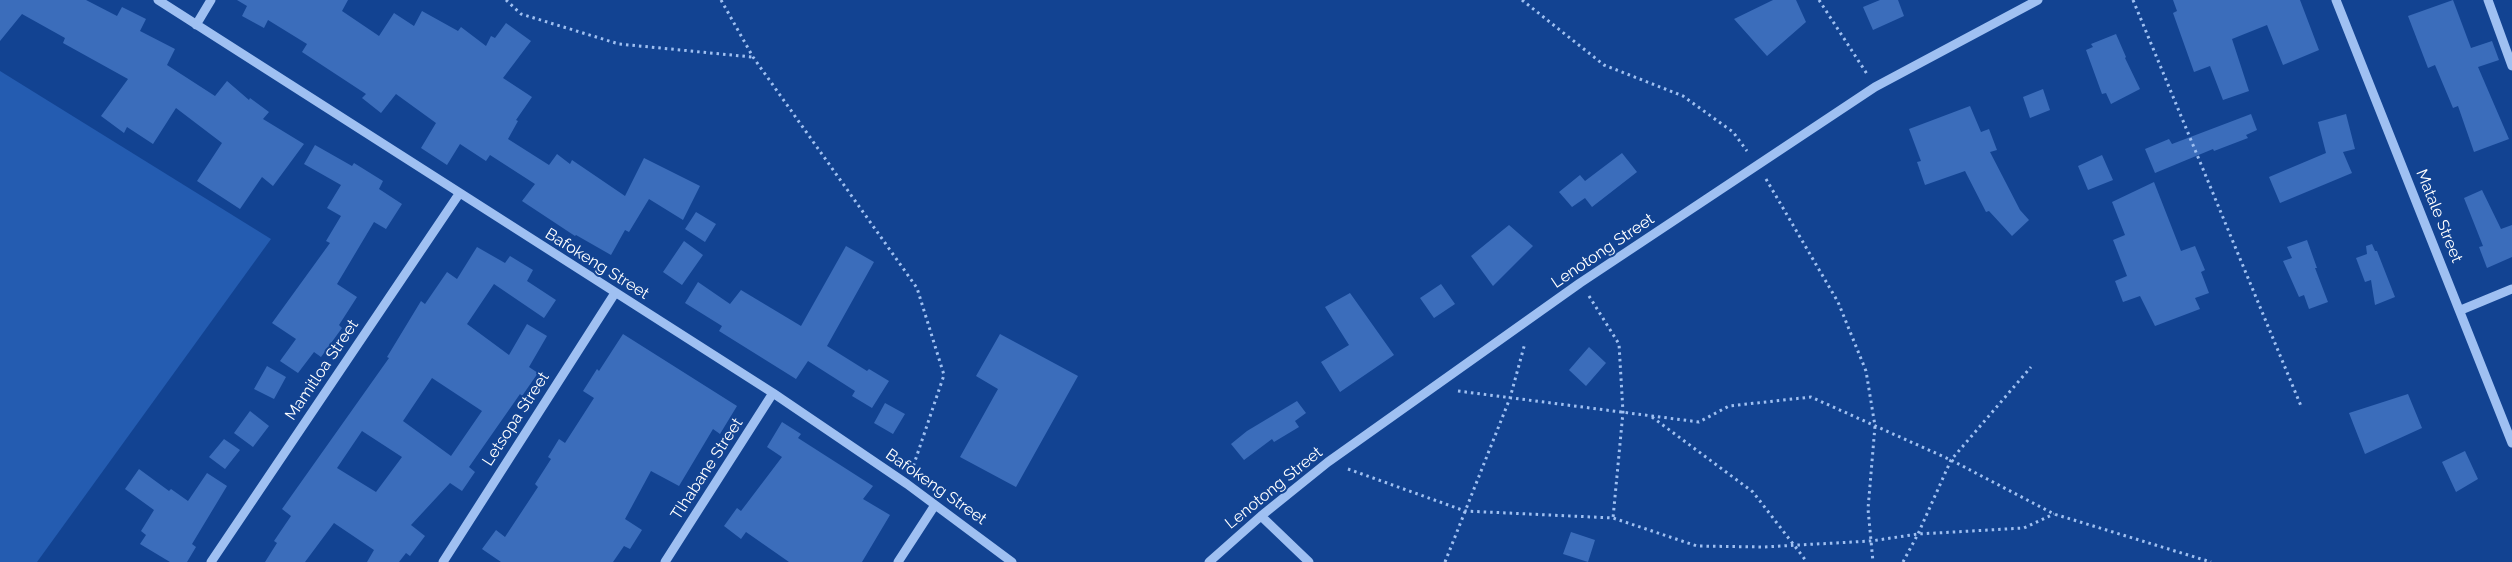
<!DOCTYPE html>
<html>
<head>
<meta charset="utf-8">
<style>
  body { margin:0 }
  canvas { display:block; background:#124392 }
</style>
</head>
<body>
<canvas width="2512" height="562"></canvas>
<script>
const g = document.querySelector('canvas').getContext('2d');
g.lineJoin = 'round';
function paint(path, color) { g.fillStyle = color; g.fill(path, 'evenodd'); }
const poly = rows => new Path2D(rows.map(r => 'M' + r).join(''));
function strokePath(path, color, width, dash) { g.strokeStyle = color; g.lineWidth = width; g.lineCap = dash ? 'butt' : 'round'; g.setLineDash(dash || []); g.stroke(path); }
function label(font, color, halo, rows, align = 'center') {
  g.font = font + ' Raleway,sans-serif'; g.lineWidth = 4; g.setLineDash([]); g.textBaseline = 'middle'; g.strokeStyle = halo; g.fillStyle = color; for (const [text, x, y, turn = 0] of rows) {
    g.save(); g.translate(x, y); g.rotate((+turn || 0) * Math.PI / 180); g.textAlign = isNaN(turn) ? turn : align; if (halo) g.strokeText(text, 0, 0); g.fillText(text, 0, 0); g.restore();
  }
}
paint(poly([
  [0,71,271,239,37,562,0,562]
]), '#245cb1');
paint(poly([
  [0,0,86,0,117,16,122,7,146,19,140,31,175,49,167,65,215,96,227,81,249,100,250,98,269,112,263,119,304,144,273,186,262,177,240,209,197,181,222,143,176,108,153,144,127,127,124,133,101,116,128,79,63,43,65,38,22,14,0,41],
  [237,0,348,0,342,11,379,36,394,13,414,26,422,11,458,31,461,27,486,46,491,36,495,38,506,23,531,41,503,78,532,97,516,120,518,121,508,139,549,165,557,154,570,164,572,160,625,196,644,158,700,186,683,220,649,199,629,232,625,230,611,255,576,235,575,236,522,201,535,184,490,155,486,161,460,144,447,165,421,148,436,123,396,94,381,113,362,98,366,94,302,52,307,44,268,20,264,28,242,16,247,6],
  [1773,0,1796,0,1806,22,1767,56,1734,19],
  [1880,0,1898,0,1904,16,1873,30,1863,7],
  [2173,0,2300,0,2319,50,2283,65,2267,25,2232,39,2249,91,2223,100,2210,66,2194,72,2173,13,2177,11],
  [2453,0,2471,48,2492,41,2499,60,2478,67,2509,139,2474,152,2458,106,2453,108,2435,65,2428,68,2408,16],
  [2116,34,2126,57,2125,58,2140,89,2111,104,2106,93,2102,94,2086,50,2093,47,2091,44],
  [2043,89,2050,110,2030,118,2023,97],
  [1970,106,1981,132,1989,129,1997,150,1990,152,2020,210,2029,220,2012,236,1989,211,1986,212,1965,171,1925,185,1917,162,1921,161,1909,129],
  [2251,114,2257,130,2246,135,2248,138,2214,151,2213,149,2155,173,2145,149,2169,139,2172,144],
  [2346,114,2355,149,2343,152,2352,173,2280,203,2269,177,2326,153,2318,122],
  [315,145,352,166,354,163,383,181,379,189,402,204,386,229,374,222,337,284,357,297,339,325,342,328,321,357,314,352,298,373,280,361,296,339,272,323,330,243,326,241,341,216,327,208,341,185,304,164],
  [1622,153,1637,172,1592,207,1585,198,1572,207,1559,192,1580,175,1585,181],
  [2102,155,2113,180,2088,190,2078,166],
  [2154,182,2181,251,2195,246,2205,270,2201,272,2209,293,2195,298,2200,309,2155,326,2140,296,2123,302,2115,281,2127,276,2113,240,2125,235,2112,202],
  [2482,190,2501,229,2512,225,2512,257,2487,268,2479,247,2483,246,2464,198],
  [696,212,716,224,705,242,685,229],
  [1509,225,1533,246,1493,286,1471,256],
  [2307,240,2317,268,2315,268,2328,302,2309,309,2304,295,2299,297,2283,261,2292,258,2287,247],
  [684,241,703,255,682,285,663,272],
  [2372,244,2375,251,2377,251,2395,297,2375,305,2371,280,2365,282,2356,258,2367,254,2366,246],
  [846,246,874,262,827,346,867,371,869,369,889,381,872,408,852,396,855,391,808,361,796,379,719,331,722,326,685,303,698,282,730,304,741,290,801,326],
  [477,247,505,263,510,256,533,270,527,281,556,300,544,318,494,284,467,324,509,355,527,324,547,336,529,367,538,373,522,396,520,394,469,467,475,472,462,491,450,483,411,525,425,536,410,556,406,553,399,562,367,562,374,550,334,523,305,562,265,562,277,543,274,541,291,516,282,509,389,358,387,357,421,301,425,304,447,272,457,279],
  [432,378,482,411,451,456,403,421],
  [362,431,402,457,376,492,337,468],
  [1441,284,1455,304,1434,318,1420,298],
  [1350,293,1394,355,1340,392,1321,362,1349,345,1325,307],
  [623,334,737,406,720,434,713,429,679,486,651,471,625,519,642,530,630,549,624,546,613,562,501,562,482,549,496,530,505,537,538,487,535,484,551,459,548,457,559,439,565,443,594,398,583,391,597,369,599,371],
  [1000,334,1078,376,1016,487,960,457,998,389,976,376],
  [1589,347,1606,363,1586,386,1569,370],
  [267,366,286,377,274,399,254,389],
  [2408,394,2422,428,2365,454,2349,413],
  [1297,401,1306,413,1295,421,1299,427,1274,442,1272,439,1244,460,1231,444,1247,431],
  [885,403,905,414,893,434,874,423],
  [250,411,269,426,253,447,234,433],
  [782,422,801,434,798,438,873,486,863,499,890,515,862,562,789,562,746,532,741,539,724,526,737,508,741,511,782,457,767,447],
  [224,439,240,450,225,469,209,457],
  [2465,451,2478,479,2456,492,2442,462],
  [139,469,169,491,171,489,188,501,207,473,227,486,192,544,196,547,187,562,170,562,140,544,146,535,141,531,154,510,125,489],
  [1571,532,1595,540,1588,562,1563,554]
]), '#3b6dbb');
strokePath(poly([
  [506,0,521,14,619,44,752,57],
  [721,0,753,57,917,288,944,375,913,467],
  [1522,0,1604,65,1683,96,1733,132,1747,151],
  [1819,0,1867,74],
  [2133,0,2301,406],
  [1766,179,1838,302,1866,371,1875,426,1868,509,1873,562],
  [1589,296,1619,344,1623,412,1613,518],
  [1458,391,1699,422,1729,406,1811,397,1951,460,2054,514,2211,562],
  [1652,417,1753,492,1807,562],
  [1348,469,1465,511,1613,518,1697,546,1763,547,1871,541,1918,534,2024,528,2054,514],
  [1445,562,1510,398,1525,343],
  [1903,562,1918,534,1951,460,2031,367]
]), '#9fc0f2', 3, [2.5, 4]);
strokePath(poly([
  [158,0,773,393,907,484,1012,562],
  [2336,0,2512,443],
  [2488,0,2512,66],
  [196,25,211,0],
  [2461,310,2512,289],
  [1261,516,1309,562],
  [211,562,459,194],
  [443,562,615,293],
  [665,562,773,393],
  [898,562,935,505],
  [1209,562,1261,516,1328,462,1580,283,1875,87,2038,0]
]), '#9fc0f2', 9);
label('16px', '#fff', '#124392', [
  ["Matale Street",2439,216,68],
  ["Lenotong Street",1603,251,-34],
  ["Bafokeng Street",597,264,32],
  ["Mamitloa Street",322,370,-56],
  ["Letsopa Street",516,419,-57],
  ["Tlhabane Street",707,469,-57],
  ["Bafokeng Street",936,487,35],
  ["Lenotong Street",1274,488,-39]
]);
</script>
</body>
</html>
